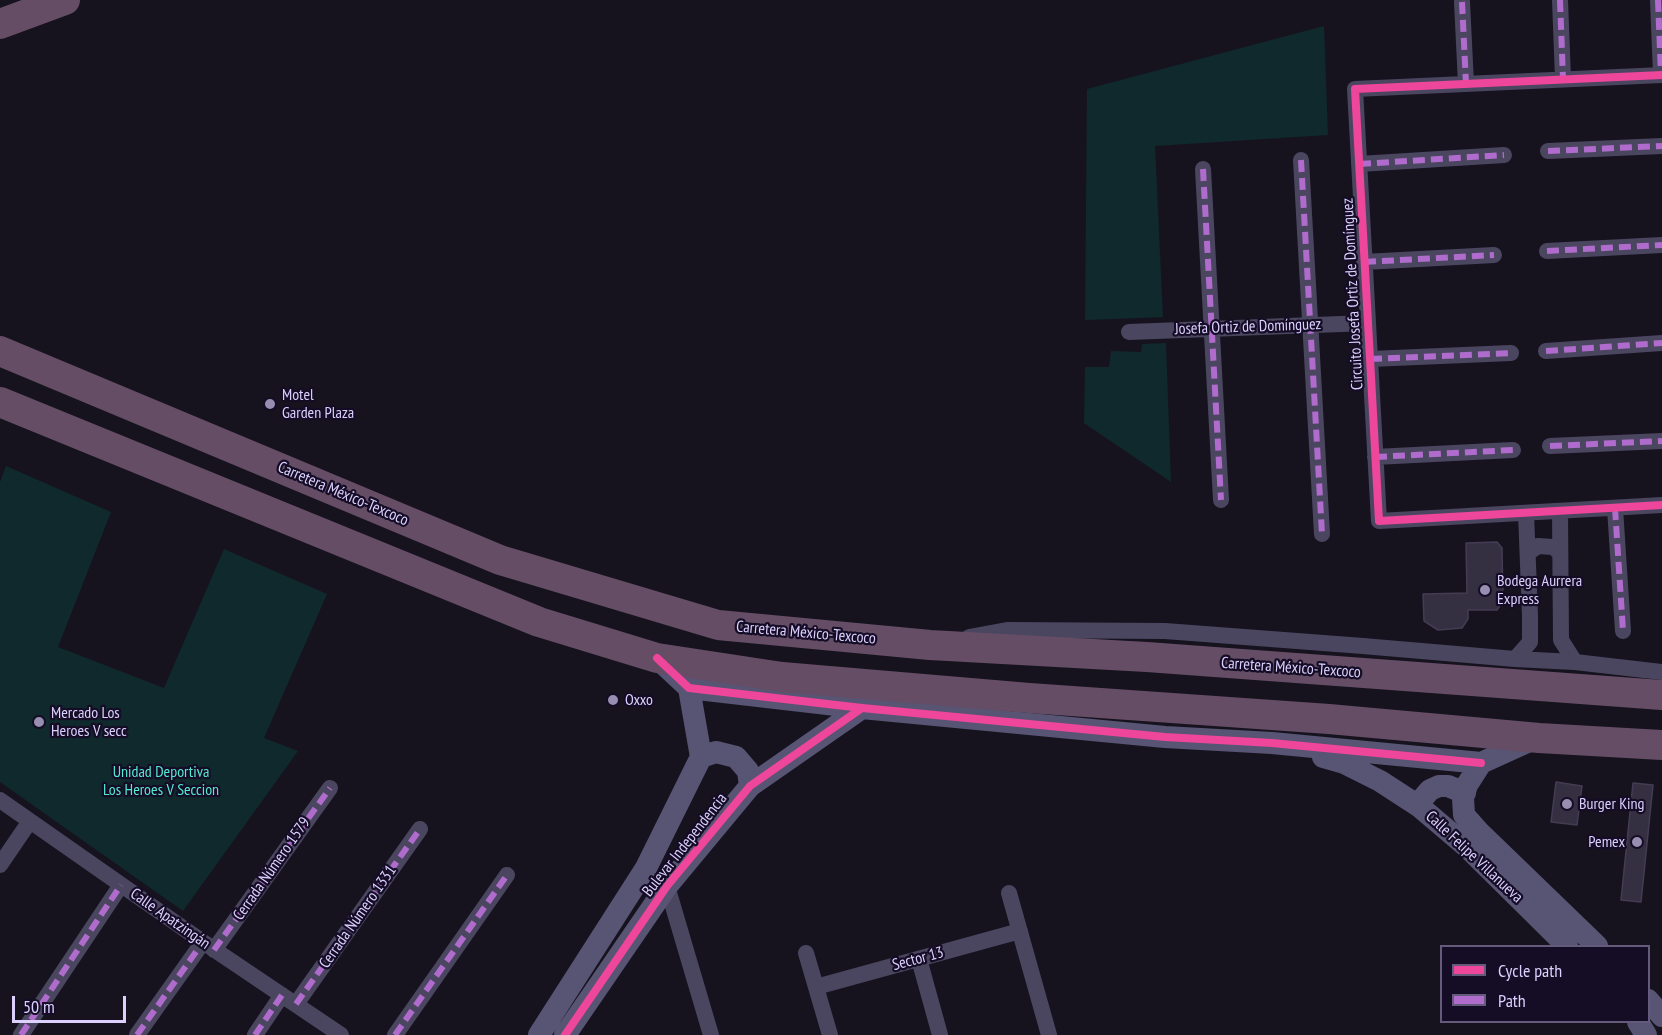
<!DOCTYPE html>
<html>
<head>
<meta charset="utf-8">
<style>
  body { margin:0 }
  #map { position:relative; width:1662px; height:1035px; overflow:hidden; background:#16131f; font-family:"PT Sans Narrow",sans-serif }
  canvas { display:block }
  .legend { position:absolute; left:1440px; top:945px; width:210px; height:78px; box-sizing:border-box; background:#140d25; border:2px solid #645b7c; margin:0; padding:8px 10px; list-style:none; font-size:18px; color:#dcd0ff }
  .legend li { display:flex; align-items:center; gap:12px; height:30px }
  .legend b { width:30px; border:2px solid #645b7c }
  .scale { position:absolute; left:12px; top:996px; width:114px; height:27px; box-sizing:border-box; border:3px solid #dcd0ff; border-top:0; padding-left:8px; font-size:18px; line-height:21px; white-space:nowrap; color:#dcd0ff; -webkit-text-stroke:4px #140d25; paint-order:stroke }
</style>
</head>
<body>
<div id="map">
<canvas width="1662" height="1035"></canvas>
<ul class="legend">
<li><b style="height:8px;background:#ed469a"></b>Cycle path</li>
<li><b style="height:8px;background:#b06ccc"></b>Path</li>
</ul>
<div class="scale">50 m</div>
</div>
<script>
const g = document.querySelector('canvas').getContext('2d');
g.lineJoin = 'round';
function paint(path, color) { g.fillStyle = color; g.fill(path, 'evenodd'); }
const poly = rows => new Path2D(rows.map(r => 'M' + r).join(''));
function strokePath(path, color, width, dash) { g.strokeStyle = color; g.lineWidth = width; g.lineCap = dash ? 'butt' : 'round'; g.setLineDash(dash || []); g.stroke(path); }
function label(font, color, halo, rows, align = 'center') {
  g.font = font + ' "PT Sans Narrow",sans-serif'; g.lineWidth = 4.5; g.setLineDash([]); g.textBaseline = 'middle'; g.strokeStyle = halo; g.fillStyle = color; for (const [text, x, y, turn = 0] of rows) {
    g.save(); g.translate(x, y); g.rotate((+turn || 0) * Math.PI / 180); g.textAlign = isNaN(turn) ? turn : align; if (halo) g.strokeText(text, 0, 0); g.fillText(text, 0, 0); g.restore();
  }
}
paint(poly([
  [1324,26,1328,135,1155,146,1163,317,1085,320,1087,89],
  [1166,343,1171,482,1084,423,1085,367,1109,367,1111,351,1141,352,1142,344],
  [6,466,111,512,58,647,164,688,224,549,327,594,264,738,298,751,183,911,0,782,0,482]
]), '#10292d');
const building = poly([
  [1497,542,1502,548,1503,601,1497,610,1468,610,1468,619,1462,628,1438,630,1424,621,1423,594,1467,593,1466,543,1497,542],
  [1556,782,1582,786,1577,825,1551,822,1556,782],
  [1633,783,1653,785,1641,902,1621,900,1633,783]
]);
paint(building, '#353041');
strokePath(building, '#443c54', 1.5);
strokePath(poly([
  [1560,0,1563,79],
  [1658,0,1661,75],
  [1462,2,1466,84],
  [1662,75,1355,89,1379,521,1662,505],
  [1548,151,1662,146],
  [1301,160,1322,534],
  [1359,164,1504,155],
  [1203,169,1221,500],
  [1547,251,1662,245],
  [1364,262,1494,255],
  [1129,332,1368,323],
  [1546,351,1662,343],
  [1370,359,1511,353],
  [1550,446,1662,441],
  [1375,457,1513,450],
  [1615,508,1623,631],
  [1560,511,1561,640,1575,662],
  [1528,553,1538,546,1553,547,1560,553],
  [969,637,1007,630,1165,631,1363,646,1515,659,1575,662,1662,672],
  [1515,659,1530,642,1530,616,1526,513],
  [0,800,203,942,341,1035],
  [0,865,30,821],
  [667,886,711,1035],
  [1009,893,1049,1035],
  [214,950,330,788],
  [806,953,830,1035],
  [919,959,940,1035],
  [816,987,1020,931],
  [296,1004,420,829],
  [21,1035,121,885],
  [137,1035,203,942],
  [255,1035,282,995],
  [395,1035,507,875]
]), '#4b4660', 16);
strokePath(poly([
  [657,658,689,688,862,708,1165,737,1272,743,1481,763],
  [1536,738,1481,763,1467,785,1463,798,1464,815,1480,833,1597,946],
  [701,757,716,752,736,757,748,771,750,786],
  [1323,757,1344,763,1380,781,1420,807,1466,846,1567,946],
  [1420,807,1423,798,1430,790,1439,786,1448,786,1465,793],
  [1648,1000,1662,1016],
  [1638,1022,1646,1035],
  [539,1035,646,868,701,757,689,688],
  [565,1035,667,886,750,786,862,708]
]), '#585473', 22);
strokePath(poly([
  [0,24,65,0],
  [0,351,500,560,718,625,930,645,1147,657,1662,695],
  [0,402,539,622,657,658,782,677,1029,698,1329,719,1539,738,1662,745]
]), '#664d66', 30);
strokePath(poly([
  [1560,0,1563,79],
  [1658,0,1661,75],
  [1462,2,1466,84],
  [1548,151,1662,146],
  [1301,160,1322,534],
  [1359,164,1504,155],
  [1203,169,1221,500],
  [1547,251,1662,245],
  [1364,262,1494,255],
  [1546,351,1662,343],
  [1370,359,1511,353],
  [1550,446,1662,441],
  [1375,457,1513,450],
  [1615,508,1623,631],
  [214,950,330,788],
  [296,1004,420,829],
  [21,1035,121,885],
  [137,1035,203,942],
  [255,1035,282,995],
  [395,1035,507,875]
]), '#b06ccc', 6, [12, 6]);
strokePath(poly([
  [1662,75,1355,89,1379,521,1662,505],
  [657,658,689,688,862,708,1165,737,1272,743,1481,763],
  [565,1035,667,886,750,786,862,708]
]), '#ed469a', 8);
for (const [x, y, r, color] of [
  [270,404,6,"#978eb1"],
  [1485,590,6,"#978eb1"],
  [613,700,6,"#978eb1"],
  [39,722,6,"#978eb1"],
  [1567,804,6,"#978eb1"],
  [1637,842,6,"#978eb1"]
]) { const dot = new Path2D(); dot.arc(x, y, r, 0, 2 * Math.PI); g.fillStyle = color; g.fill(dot); strokePath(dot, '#140d25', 2); }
label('16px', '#dcd0ff', '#140d25', [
  ["Circuito Josefa Ortiz de Domínguez",1353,294,-93],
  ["Josefa Ortiz de Domínguez",1248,327,-2],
  ["Carretera México-Texcoco",343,494,23],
  ["Carretera México-Texcoco",806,633,5],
  ["Carretera México-Texcoco",1291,668,4],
  ["Bulevar Independencia",685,845,-52],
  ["Calle Felipe Villanueva",1474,857,43],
  ["Cerrada Número 1579",272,869,-55],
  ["Cerrada Número 1331",358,917,-55],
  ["Calle Apatzingán",170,919,35],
  ["Sector 13",918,959,-15]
]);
label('16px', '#dcd0ff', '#140d25', [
  ["Motel",282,395],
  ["Garden Plaza",282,413],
  ["Bodega Aurrera",1497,581],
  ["Express",1497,599],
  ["Oxxo",625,700],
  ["Mercado Los",51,713],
  ["Heroes V secc",51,731],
  ["Burger King",1579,804],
  ["Pemex",1625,842,"right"]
], 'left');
label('16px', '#54e8d5', '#140d25', [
  ["Unidad Deportiva",161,772],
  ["Los Heroes V Seccion",161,790]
]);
</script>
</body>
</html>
